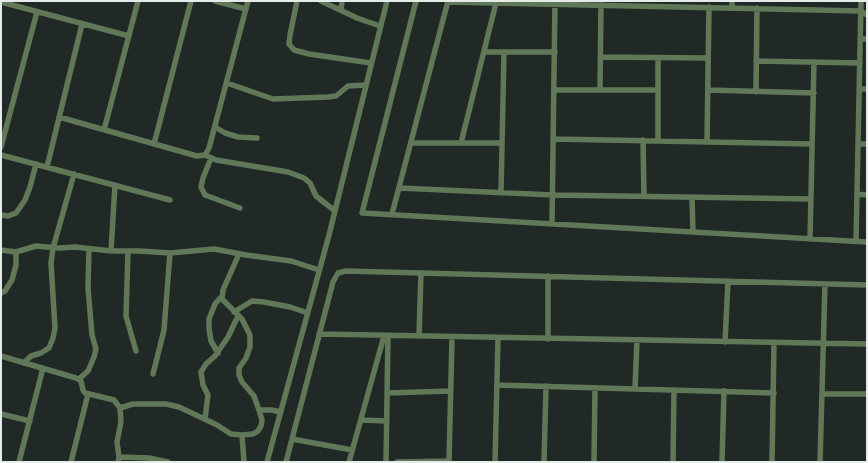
<!DOCTYPE html>
<html>
<head>
<meta charset="utf-8">
<style>
  body { margin:0 }
  #map { position:relative; width:868px; height:463px; overflow:hidden; background:#202926; font-family:Inter,sans-serif }
  canvas { display:block }
  .frame { position:absolute; inset:0; border:2px solid #e5ebe9; pointer-events:none }
</style>
</head>
<body>
<div id="map">
<canvas width="868" height="463"></canvas>
<div class="frame"></div>
</div>
<script>
const g = document.querySelector('canvas').getContext('2d');
g.lineJoin = 'round';
const poly = rows => new Path2D(rows.map(r => 'M' + r).join(''));
function strokePath(path, color, width, dash) { g.strokeStyle = color; g.lineWidth = width; g.lineCap = dash ? 'butt' : 'round'; g.setLineDash(dash || []); g.stroke(path); }
strokePath(poly([
  [215,1,246,9],
  [297,1,290,35,289,44,294,50,309,54,371,63],
  [321,1,357,18,380,26],
  [416,1,362,213,867,242],
  [1,2,129,36],
  [448,2,861,11,867,15],
  [732,8,732,1],
  [341,10,342,1],
  [860,39,867,39],
  [484,52,555,52],
  [601,57,708,58],
  [658,58,658,141],
  [756,61,860,63],
  [227,83,273,99,328,97,336,96,348,86,366,85],
  [859,89,867,89],
  [554,90,658,90],
  [600,90,601,5],
  [708,90,814,93],
  [756,92,757,8],
  [59,117,197,156,205,155,209,148,248,1],
  [215,127,225,133,238,137,257,138],
  [104,130,138,1],
  [553,139,812,144],
  [643,140,644,196],
  [707,142,709,7],
  [411,143,502,143],
  [461,143,496,3],
  [154,144,191,1],
  [858,144,867,144],
  [1,147,37,12],
  [1,155,170,200],
  [205,155,216,160,288,172,304,178,310,183,316,196,335,211],
  [211,158,203,178,201,187,205,195,240,208],
  [47,167,82,24],
  [399,188,553,195,811,199],
  [501,193,504,52],
  [857,194,867,195],
  [692,197,693,232],
  [392,214,448,1],
  [1,215,8,216,16,213,25,200,30,187,36,164],
  [552,224,555,2],
  [810,239,814,62],
  [856,241,861,1],
  [1,250,16,252,36,246,59,248,75,247,111,251,140,251,170,253,214,249,246,255,291,261,319,270],
  [111,251,115,185],
  [128,251,126,316,136,351],
  [1,293,5,291,12,280,16,265,16,252],
  [234,312,252,301,264,302,290,307,308,313],
  [319,334,867,344],
  [419,336,421,273],
  [548,339,548,276],
  [725,342,728,281],
  [218,353,211,341,209,328,209,319,215,304,222,296],
  [1,356,76,378,81,381,83,390,85,393,114,400,120,408,121,422,117,442,119,457,118,462],
  [24,363,31,356,41,353,49,348,53,338,55,328,51,263,53,248,74,174],
  [153,374,164,330,170,253],
  [79,379,88,371,94,357,96,349,92,335,88,288,89,249],
  [497,385,774,393],
  [635,389,637,340],
  [387,393,450,391],
  [822,394,867,394],
  [120,408,133,404,166,404,179,407,196,415,217,425,231,434,242,435,253,434,258,431,261,426,262,420,259,410,254,396,242,382,239,375,239,368,246,358,250,347,250,335,242,319,222,299,223,290,239,254],
  [259,410,271,410,281,412],
  [1,414,30,421],
  [205,419,208,395,203,385,201,372,206,364,215,356,228,337,238,316],
  [361,420,387,421],
  [242,435,244,462],
  [292,439,352,450],
  [119,457,149,458,168,462],
  [19,462,43,368],
  [71,462,88,394],
  [267,462,329,235,387,1],
  [286,462,333,282,338,273,346,271,867,285],
  [349,462,384,336],
  [386,462,388,336],
  [397,462,449,461],
  [449,462,452,337],
  [495,462,498,338],
  [544,462,546,386],
  [594,462,595,388],
  [673,462,674,390],
  [722,462,724,391],
  [772,462,774,343],
  [820,462,825,284]
]), '#607758', 5.5);
</script>
</body>
</html>
